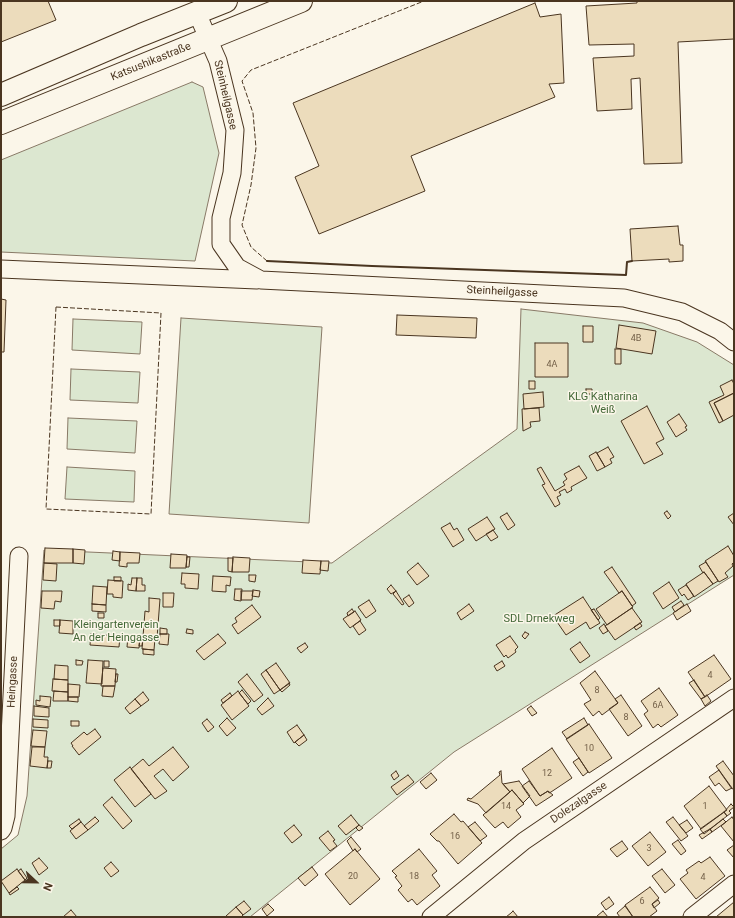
<!DOCTYPE html>
<html>
<head>
<meta charset="utf-8">
<style>
  body { margin:0 }
  #map { position:relative; width:735px; height:918px; overflow:hidden; background:#fbf6e9; font-family:Roboto,sans-serif }
  canvas { display:block }
  .frame { position:absolute; inset:0; border:2px solid #4a3520; pointer-events:none }
  .north { position:absolute; left:16px; top:862px; width:40px; height:40px; -webkit-text-stroke:3px #fbf6e9; paint-order:stroke; rotate:112deg; font-size:11px; font-weight:700; line-height:16px; text-align:center; color:#4a3520 }
  .north::after { content:''; display:block; margin:auto; width:14px; height:18px; background:#4a3520; clip-path:polygon(50% 0,100% 100%,50% 72%,0 100%) }
</style>
</head>
<body>
<div id="map">
<canvas width="735" height="918"></canvas>
<div class="frame"></div>
<div class="north">N</div>
</div>
<script>
const g = document.querySelector('canvas').getContext('2d');
g.lineJoin = 'round';
function paint(path, color) { g.fillStyle = color; g.fill(path, 'evenodd'); }
const poly = rows => new Path2D(rows.map(r => 'M' + r).join(''));
function strokePath(path, color, width, dash) { g.strokeStyle = color; g.lineWidth = width; g.lineCap = dash ? 'butt' : 'round'; g.setLineDash(dash || []); g.stroke(path); }
function label(font, color, halo, rows, align = 'center') {
  g.font = font + ' Roboto,sans-serif'; g.lineWidth = 3; g.setLineDash([]); g.textBaseline = 'middle'; g.strokeStyle = halo; g.fillStyle = color; for (const [text, x, y, turn = 0] of rows) {
    g.save(); g.translate(x, y); g.rotate((+turn || 0) * Math.PI / 180); g.textAlign = isNaN(turn) ? turn : align; if (halo) g.strokeText(text, 0, 0); g.fillText(text, 0, 0); g.restore();
  }
}
const green = poly([
  [192,82,203,87,219,153,195,261,1,252,1,160,192,82],
  [521,309,643,323,697,342,734,365,734,575,454,752,250,917,1,917,1,849,18,835,27,796,44,550,332,563,517,429,521,309],
  [181,318,322,327,309,523,169,514,181,318],
  [73,319,142,322,140,354,72,350,73,319],
  [71,369,140,372,138,403,70,400,71,369],
  [68,418,137,421,135,453,67,449,68,418],
  [67,467,135,471,134,502,65,499,67,467]
]);
paint(green, '#dce7d0');
strokePath(green, '#887966', 1);
const building = poly([
  [1,1,48,1,56,20,1,42,1,1],
  [637,1,734,1,734,39,678,42,682,163,644,164,640,78,631,79,632,109,597,111,593,58,634,56,634,44,589,45,586,6,637,3,637,1],
  [535,3,540,17,561,14,564,83,549,84,555,97,411,156,425,191,319,234,295,177,319,166,293,103,535,3],
  [678,226,680,245,683,245,683,261,669,262,669,259,632,261,630,229,678,226],
  [1,299,6,300,4,352,1,352,1,299],
  [397,315,477,318,476,338,396,335,397,315],
  [619,325,656,331,652,354,616,348,619,325],
  [583,326,593,326,593,342,583,342,583,326],
  [535,343,568,343,568,377,535,377,535,343],
  [615,349,621,349,621,364,615,364,615,349],
  [732,380,734,384,734,393,714,403,723,421,719,423,709,402,724,395,720,386,732,380],
  [529,381,535,381,535,389,529,389,529,381],
  [586,389,592,389,592,394,586,394,586,389],
  [543,392,544,407,524,409,523,394,543,392],
  [734,393,734,415,723,421,714,403,734,393],
  [647,406,664,439,656,443,663,454,644,464,621,421,647,406],
  [539,408,540,421,530,422,531,427,523,431,522,409,539,408],
  [679,414,687,426,685,427,687,430,676,437,667,422,679,414],
  [608,447,614,457,610,459,612,463,605,467,597,453,608,447],
  [596,452,605,467,597,471,589,456,596,452],
  [579,466,587,478,571,487,572,490,567,493,565,489,559,492,561,495,557,497,560,504,555,507,542,485,545,484,537,469,541,467,555,491,565,485,563,482,567,479,564,474,579,466],
  [667,511,671,516,668,519,664,513,667,511],
  [507,513,515,525,508,530,500,517,507,513],
  [734,513,734,525,728,517,734,513],
  [487,517,495,529,476,541,468,529,487,517],
  [450,523,454,530,457,528,464,540,453,547,441,528,450,523],
  [493,530,498,537,491,541,486,534,493,530],
  [728,546,734,556,734,562,732,564,733,566,725,573,728,577,719,582,705,561,728,546],
  [45,548,73,549,73,563,44,563,45,548],
  [73,549,85,550,84,564,73,563,73,549],
  [113,551,120,552,120,561,112,560,113,551],
  [120,552,140,553,139,563,127,563,127,567,119,566,120,552],
  [171,554,187,555,186,568,170,568,171,554],
  [187,557,190,557,189,567,186,567,187,557],
  [233,557,250,558,249,572,232,572,233,557],
  [228,558,233,558,232,572,228,571,228,558],
  [303,560,321,561,320,574,302,573,303,560],
  [321,561,329,561,328,571,320,570,321,561],
  [706,562,718,581,713,584,704,572,703,573,699,566,706,562],
  [44,563,57,564,56,581,43,580,44,563],
  [418,563,429,576,417,585,407,572,418,563],
  [612,567,636,603,632,606,622,591,619,593,604,572,612,567],
  [704,572,713,584,694,597,686,584,704,572],
  [182,573,199,574,198,589,185,588,185,584,181,584,182,573],
  [249,575,256,575,255,582,249,581,249,575],
  [213,576,231,577,230,586,226,585,226,592,212,591,213,576],
  [114,577,121,577,121,581,114,581,114,577],
  [132,578,137,578,136,591,128,590,128,584,131,585,132,578],
  [137,578,142,578,142,585,145,585,145,591,136,591,137,578],
  [108,580,123,581,122,598,113,597,113,594,107,594,108,580],
  [669,582,679,598,663,609,653,593,669,582],
  [391,585,396,591,391,594,387,589,391,585],
  [686,585,694,596,688,600,684,594,682,596,678,590,686,585],
  [93,586,107,587,106,605,92,604,93,586],
  [235,589,242,589,241,601,234,600,235,589],
  [253,590,260,591,259,597,252,596,253,590],
  [42,591,62,591,61,602,55,601,54,609,41,608,42,591],
  [241,591,253,591,252,600,241,600,241,591],
  [396,591,404,604,402,605,393,594,396,591],
  [622,591,633,607,607,625,596,609,622,591],
  [163,593,174,593,173,607,163,607,163,593],
  [409,595,414,603,409,607,403,599,409,595],
  [583,597,600,623,590,629,586,622,566,635,553,616,583,597],
  [149,598,160,599,157,638,143,637,145,611,149,612,149,598],
  [369,600,376,611,366,618,358,607,369,600],
  [681,601,684,605,675,612,672,607,681,601],
  [92,604,106,605,106,612,92,611,92,604],
  [469,604,474,611,461,620,457,613,469,604],
  [687,604,691,611,677,620,673,613,687,604],
  [252,605,261,617,238,634,232,625,237,622,235,618,252,605],
  [632,608,642,622,615,640,605,626,632,608],
  [352,609,354,612,348,616,347,613,352,609],
  [594,609,600,618,598,620,591,610,594,609],
  [355,611,361,620,350,628,343,619,355,611],
  [98,613,104,613,104,618,98,618,98,613],
  [54,620,60,620,60,626,54,626,54,620],
  [60,620,73,621,73,634,59,633,60,620],
  [360,621,366,630,359,635,353,626,360,621],
  [640,623,642,626,636,630,634,627,640,623],
  [604,624,608,631,603,634,599,628,604,624],
  [160,628,167,629,167,634,160,634,160,628],
  [187,629,193,630,193,634,186,633,187,629],
  [525,632,529,634,525,639,522,636,525,632],
  [91,634,120,636,119,647,90,645,91,634],
  [160,634,169,634,168,645,159,644,160,634],
  [218,634,226,643,204,660,196,651,218,634],
  [128,636,140,637,139,648,127,647,128,636],
  [510,636,518,647,515,650,516,652,508,658,506,655,504,657,496,645,510,636],
  [140,637,143,637,142,646,139,646,140,637],
  [143,637,155,638,154,650,142,649,143,637],
  [580,642,590,656,580,663,570,649,580,642],
  [305,643,308,647,301,653,297,648,305,643],
  [143,649,154,650,154,655,143,654,143,649],
  [714,655,731,679,705,697,688,672,714,655],
  [76,660,83,661,82,665,76,665,76,660],
  [88,660,103,661,102,684,86,683,88,660],
  [104,661,109,661,109,667,104,667,104,661],
  [502,661,505,666,497,671,494,666,502,661],
  [276,663,290,683,280,690,266,670,276,663],
  [55,665,68,666,68,680,54,679,55,665],
  [103,668,116,669,115,686,101,686,103,668],
  [266,670,280,690,274,694,261,674,266,670],
  [595,671,618,703,602,715,599,711,593,716,584,704,591,700,580,683,595,671],
  [116,674,118,674,117,682,115,682,116,674],
  [247,674,263,695,254,702,238,682,247,674],
  [53,679,68,680,68,692,52,691,53,679],
  [694,680,705,697,701,699,689,683,694,680],
  [289,683,290,685,282,692,280,690,289,683],
  [68,684,80,685,79,697,68,697,68,684],
  [103,686,115,686,113,697,102,696,103,686],
  [659,688,678,715,661,727,658,724,653,728,644,714,648,711,641,701,659,688],
  [242,690,251,701,248,704,239,693,242,690],
  [54,691,68,692,68,701,53,701,54,691],
  [238,691,249,706,232,720,221,705,238,691],
  [143,692,149,700,141,706,135,699,143,692],
  [230,693,232,696,223,703,221,700,230,693],
  [621,695,642,726,628,736,609,709,618,703,615,699,621,695],
  [707,695,711,701,705,706,701,699,707,695],
  [40,696,51,697,50,707,36,705,36,700,40,701,40,696],
  [68,697,78,697,78,702,68,701,68,697],
  [268,698,274,706,262,715,257,709,268,698],
  [135,699,141,706,130,714,125,708,135,699],
  [34,706,49,708,49,717,34,716,34,706],
  [531,706,537,713,532,716,527,709,531,706],
  [227,718,236,728,227,736,219,726,227,718],
  [584,718,588,725,567,739,562,732,584,718],
  [33,719,48,720,48,728,33,727,33,719],
  [207,719,214,727,208,732,202,723,207,719],
  [71,721,79,721,79,726,71,726,71,721],
  [589,724,612,758,589,773,566,739,589,724],
  [297,725,304,735,294,743,287,732,297,725],
  [95,729,101,737,79,755,72,746,73,746,71,743,84,732,87,735,95,729],
  [33,730,47,731,45,747,31,746,33,730],
  [304,735,307,740,299,746,295,742,304,735],
  [32,747,45,747,44,757,48,757,47,768,30,766,32,747],
  [173,747,189,767,173,781,163,769,154,776,167,791,155,799,131,769,143,759,149,766,173,747],
  [552,748,572,778,551,792,549,793,548,791,540,796,522,769,552,748],
  [579,758,588,772,583,776,573,762,579,758],
  [48,761,52,761,51,768,47,768,48,761],
  [723,761,734,776,734,788,732,789,716,766,723,761],
  [130,767,151,794,135,807,114,780,130,767],
  [719,770,732,788,726,791,719,783,715,786,709,777,719,770],
  [396,771,399,776,394,780,391,775,396,771],
  [501,771,502,783,510,792,486,813,478,804,467,800,468,798,471,799,500,775,499,772,501,771],
  [431,773,437,780,426,789,420,782,431,773],
  [408,775,414,782,397,795,391,787,408,775],
  [519,781,530,796,523,803,512,790,510,792,503,784,519,781],
  [529,781,540,796,548,791,553,795,536,806,522,786,529,781],
  [709,786,727,810,701,829,684,806,709,786],
  [512,790,524,804,516,810,521,817,508,828,503,822,495,828,483,815,512,790],
  [112,797,132,821,123,829,103,805,112,797],
  [731,804,734,807,729,811,731,813,727,816,724,812,731,804],
  [724,812,727,816,704,834,700,829,724,812],
  [454,814,461,822,463,821,482,843,458,864,439,841,437,841,430,834,454,814],
  [351,815,359,825,346,835,338,826,351,815],
  [95,817,99,821,88,830,84,826,95,817],
  [673,817,688,836,681,841,666,822,673,817],
  [732,817,734,820,734,842,721,826,732,817],
  [79,819,81,822,72,829,69,826,79,819],
  [723,819,726,822,712,832,710,829,723,819],
  [687,820,693,828,686,833,679,825,687,820],
  [81,822,88,830,76,839,70,831,81,822],
  [475,822,487,836,480,841,468,827,475,822],
  [294,825,302,835,292,843,284,833,294,825],
  [359,825,363,828,359,831,356,828,359,825],
  [710,829,712,832,702,839,699,835,710,829],
  [328,831,335,840,333,841,337,846,330,851,319,838,328,831],
  [650,832,666,852,648,866,632,846,650,832],
  [351,837,361,849,357,852,355,849,353,851,347,841,351,837],
  [678,840,686,851,681,855,672,844,678,840],
  [622,841,628,849,617,857,610,849,622,841],
  [734,845,734,858,727,850,734,845],
  [355,849,380,879,350,905,325,874,355,849],
  [419,849,437,871,432,875,440,886,417,905,412,899,408,902,398,890,402,886,395,877,397,876,392,871,419,849],
  [710,857,725,876,696,899,680,879,688,873,686,870,699,861,701,863,710,857],
  [39,858,48,868,39,875,32,863,39,858],
  [111,862,119,871,111,877,104,868,111,862],
  [312,867,318,875,305,886,298,878,312,867],
  [17,869,25,880,9,893,1,881,17,869],
  [21,869,27,878,25,880,18,871,21,869],
  [662,869,675,885,665,893,652,876,662,869],
  [17,887,19,889,10,895,9,893,17,887],
  [650,887,659,898,652,904,657,911,649,917,633,917,625,905,650,887],
  [609,897,614,904,606,910,601,903,609,897],
  [658,900,660,903,654,908,652,904,658,900],
  [244,901,251,909,243,915,236,907,244,901],
  [734,902,734,917,716,917,734,902],
  [268,904,274,910,267,916,262,909,268,904],
  [625,906,633,917,620,917,617,913,625,906],
  [236,907,243,915,241,917,227,917,226,916,236,907],
  [71,910,77,917,63,917,71,910],
  [513,911,518,917,506,917,511,913,513,911],
  [603,911,608,917,598,917,597,916,603,911]
]);
paint(building, '#ecdcbc');
strokePath(building, '#4a3520', 1);
const minor = poly([
  [197,13,218,61,235,130,232,173,221,218,221,244,237,267,261,280,624,298,682,312,720,331,734,342],
  [1,269,257,280],
  [1,831,3,828,6,816,19,556],
  [431,917,524,841,734,698],
  [692,917,734,884]
]);
const primary = poly([
  [1,95,141,35,226,1],
  [1,123,301,1]
]);
strokePath(minor, '#4a3520', 19);
strokePath(primary, '#4a3520', 24);
strokePath(minor, '#fbf6e9', 17);
strokePath(primary, '#fbf6e9', 22);
strokePath(poly([
  [267,261,251,247,242,225,251,185,256,148,253,113,242,81,251,70,424,1],
  [56,307,161,313,151,514,46,509,56,307]
]), '#4a3520', 1, [5, 2]);
strokePath(poly([
  [267,261,372,266,626,275,627,262,632,261]
]), '#4a3520', 2);
label('9px', '#725f47', null, [
  ["4B",636,339],
  ["4A",552,365],
  ["4",710,676],
  ["8",597,691],
  ["6A",658,706],
  ["8",626,718],
  ["10",589,749],
  ["12",547,774],
  ["14",506,807],
  ["1",705,807],
  ["16",455,837],
  ["3",649,849],
  ["20",353,877],
  ["18",414,877],
  ["4",703,878],
  ["6",642,902]
]);
label('11px', '#4a3520', '#fbf6e9', [
  ["Katsushikastraße",151,62,-22],
  ["Steinheilgasse",225,95,77],
  ["Steinheilgasse",502,292,3],
  ["Heingasse",13,682,-87],
  ["Dolezalgasse",579,803,-34]
]);
label('11px', '#436837', '#fbf6e9', [
  ["KLG Katharina",603,397],
  ["Weiß",603,410],
  ["SDL Drnekweg",539,619],
  ["Kleingartenverein",116,625],
  ["An der Heingasse",116,638]
]);
</script>
</body>
</html>
